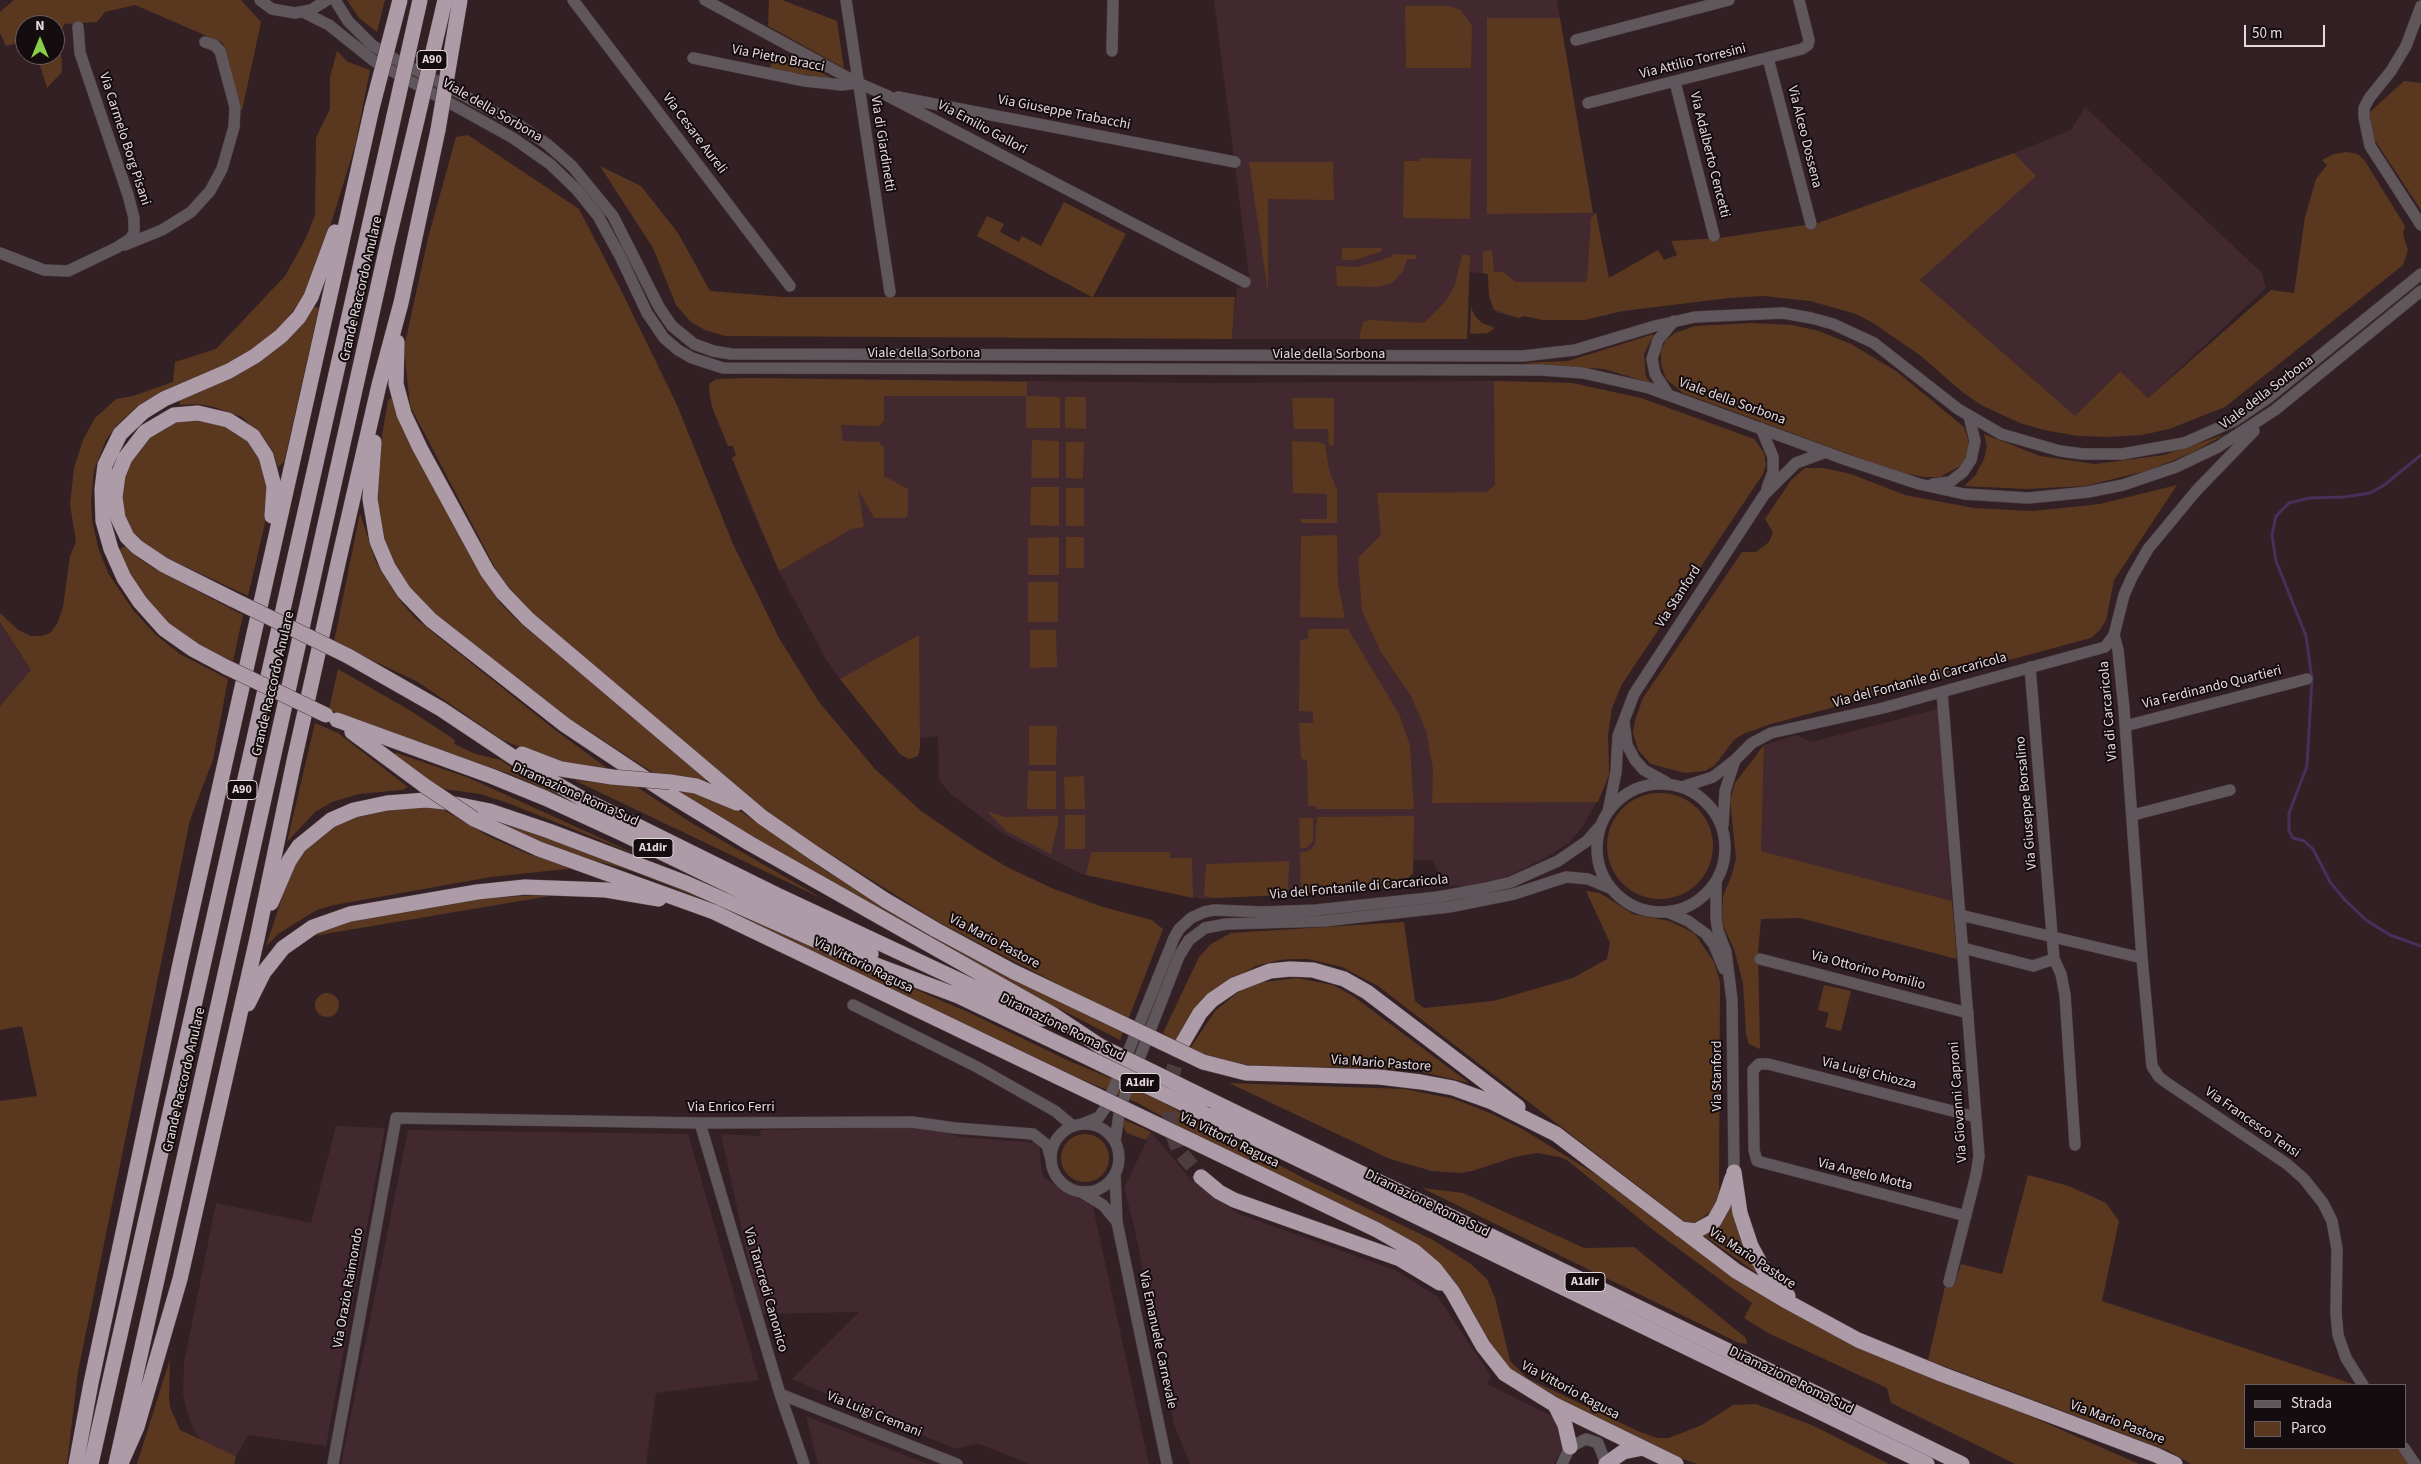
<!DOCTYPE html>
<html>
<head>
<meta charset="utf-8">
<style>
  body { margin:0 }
  #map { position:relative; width:2421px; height:1464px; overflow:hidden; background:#322024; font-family:"Source Sans 3",sans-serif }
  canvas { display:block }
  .legend { position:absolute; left:2244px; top:1384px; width:162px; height:65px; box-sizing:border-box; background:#140c0e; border:1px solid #685e60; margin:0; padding:6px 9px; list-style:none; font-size:15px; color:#e6d9dc }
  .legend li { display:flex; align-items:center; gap:10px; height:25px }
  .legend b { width:25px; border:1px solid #685e60 }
  .north { position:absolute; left:15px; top:15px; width:50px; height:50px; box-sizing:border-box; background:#140c0e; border:1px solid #685e60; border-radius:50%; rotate:0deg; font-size:14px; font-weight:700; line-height:20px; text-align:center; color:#e6d9dc }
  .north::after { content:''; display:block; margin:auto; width:18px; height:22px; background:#8ace47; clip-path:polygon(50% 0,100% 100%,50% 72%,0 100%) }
  .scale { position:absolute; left:2244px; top:25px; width:81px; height:22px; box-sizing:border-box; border:2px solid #e6d9dc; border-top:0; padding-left:6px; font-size:15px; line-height:18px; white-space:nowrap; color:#e6d9dc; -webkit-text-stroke:4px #140c0e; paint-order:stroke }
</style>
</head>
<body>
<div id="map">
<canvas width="2421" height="1464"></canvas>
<ul class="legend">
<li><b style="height:6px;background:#5f575c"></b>Strada</li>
<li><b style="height:14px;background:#5a381f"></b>Parco</li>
</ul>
<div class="north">N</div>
<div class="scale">50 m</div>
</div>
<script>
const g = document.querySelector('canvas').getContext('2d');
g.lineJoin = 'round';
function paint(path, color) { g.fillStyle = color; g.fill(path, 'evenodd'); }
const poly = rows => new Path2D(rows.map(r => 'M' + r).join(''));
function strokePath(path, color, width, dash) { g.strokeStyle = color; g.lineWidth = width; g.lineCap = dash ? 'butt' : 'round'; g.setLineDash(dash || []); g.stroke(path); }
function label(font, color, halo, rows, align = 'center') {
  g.font = font + ' "Source Sans 3",sans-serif'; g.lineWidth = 4; g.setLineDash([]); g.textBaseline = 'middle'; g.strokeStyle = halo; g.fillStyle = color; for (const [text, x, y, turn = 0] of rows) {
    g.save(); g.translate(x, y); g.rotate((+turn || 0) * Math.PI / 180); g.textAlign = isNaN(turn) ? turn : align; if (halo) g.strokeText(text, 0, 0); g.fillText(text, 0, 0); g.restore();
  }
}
paint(poly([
  [1214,0,1557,0,1560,18,1488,18,1488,214,1596,213,1609,279,1585,320,1543,320,1524,316,1519,318,1498,313,1494,310,1489,296,1488,274,1469,272,1467,339,1232,339,1237,286,1240,289,1249,276],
  [2085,107,2262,273,2266,288,2148,398,2119,371,2075,416,1920,280,2035,176,2014,153,2071,130],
  [752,378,1206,383,1494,381,1572,383,1641,398,1754,439,1764,453,1766,464,1763,474,1622,684,1612,708,1608,735,1609,774,1606,785,1583,826,1569,843,1543,859,1508,876,1469,886,1443,885,1433,860,1424,860,1413,861,1413,873,1399,887,1201,899,1081,874,1004,834,951,794,939,780,938,736,920,738,919,753,916,757,906,758,900,754,840,679,824,656,779,571,753,512,732,458,736,455,733,446,728,446,712,407,709,389,710,383,717,379],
  [0,622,31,670,0,706],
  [1938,709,1952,901,1760,851,1764,745,1797,735,1811,742],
  [336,1126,385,1128,326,1446,248,1435,236,1456,202,1441,195,1432,187,1413,183,1393,184,1363,216,1203,311,1223],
  [928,1127,959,1137,1037,1143,1040,1148,1040,1160,1043,1177,1093,1207,1149,1464,1029,1464,988,1447,977,1444,955,1449,792,1379,859,1312,760,1314,721,1134,760,1136,761,1130],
  [408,1130,688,1134,759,1380,656,1393,646,1464,341,1464],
  [1151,1132,1191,1180,1239,1214,1395,1270,1438,1297,1491,1376,1487,1384,1558,1419,1566,1440,1554,1464,1190,1464,1174,1425,1134,1226,1124,1188],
  [806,1416,928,1464,818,1464]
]), '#42292f');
paint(poly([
  [14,0,241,0,261,22,242,111,223,43,135,5,105,12,97,22,65,24,63,27,60,31,62,72,47,88,37,55,55,55,55,25,25,25,25,47,17,43,6,46,0,33,0,12],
  [347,0,385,0,377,32,359,18],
  [769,0,782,0,837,21,844,68,768,26],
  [1405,6,1450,6,1461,10,1472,26,1471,68,1406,68],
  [1487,18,1560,18,1593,213,1487,214],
  [337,51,348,62,370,70,355,146,322,253,307,293,279,328,253,351,136,407,115,427,106,440,94,470,91,502,92,520,98,547,108,573,133,610,155,634,180,654,228,679,213,760,190,820,78,1372,67,1464,0,1464,0,1101,37,1096,22,1026,0,1030,0,706,31,670,0,622,0,613,18,630,31,636,42,636,50,633,57,624,63,607,70,556,76,542,70,504,74,468,83,440,95,418,116,399,133,396,173,382,175,362,216,349,285,276,305,240,315,215,316,138,330,109,330,77],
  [784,54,834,79,769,69,775,57,781,59],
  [2404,81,2421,83,2421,210,2372,136,2370,112],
  [468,135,579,209,622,292,677,405,733,544,779,638,819,702,875,769,921,811,974,847,1007,867,1054,889,1103,907,1152,920,1163,929,1128,1020,940,923,784,825,548,632,501,579,410,406,404,348,428,238,456,137],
  [2347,152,2358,154,2365,161,2405,226,2403,234,2408,250,2403,265,2225,407,2169,429,2142,435,2109,437,2078,436,2044,430,2020,423,1981,405,1961,391,1921,356,1873,323,1856,314,1810,301,1763,296,1729,298,1623,311,1585,320,1543,320,1524,316,1519,318,1494,310,1489,296,1488,274,1483,273,1483,253,1485,251,1492,250,1494,272,1503,272,1516,282,1585,282,1587,280,1591,218,1596,213,1609,278,1658,250,1664,260,1677,255,1671,241,1720,238,1818,223,2014,153,2036,176,1920,280,2075,416,2120,371,2148,398,2271,290,2294,293,2305,217,2316,179,2327,165,2322,160,2334,154],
  [1420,158,1471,159,1470,219,1403,218,1404,161,1419,161],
  [1249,162,1333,162,1334,200,1268,199,1268,293],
  [600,166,641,186,678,233,710,291,783,297,1092,297,977,236,987,216,1004,224,1000,232,1019,242,1022,236,1041,246,1064,202,1126,234,1093,297,1235,297,1232,339,725,336,705,330,691,322,676,305,653,248],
  [1342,248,1382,248,1382,251,1356,260,1342,260],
  [1392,254,1416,255,1416,259,1407,259,1403,271,1392,283,1376,287,1337,286,1336,266,1358,267,1391,257],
  [1462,255,1470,255,1467,339,1359,339,1363,322,1370,320,1424,323,1446,301,1455,285],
  [314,307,319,308,284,462,278,467,273,452,265,439,242,417,214,407,197,404,180,405,179,399,288,336],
  [1471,308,1475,316,1482,323,1495,328,1488,333,1470,334],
  [1752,323,1792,325,1819,331,1851,344,1896,371,1964,427,1968,439,1969,448,1962,465,1940,477,1924,477,1898,472,1683,393,1666,379,1661,364,1661,350,1666,340,1675,333,1695,326],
  [1654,334,1644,354,1646,377,1651,383,1604,369,1522,363,1568,361],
  [752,378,1027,382,1027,396,1060,397,1060,428,1026,428,1026,396,884,396,884,421,879,426,841,425,843,441,880,442,881,446,884,447,884,476,908,489,908,515,905,518,874,518,858,489,864,527,852,529,779,571,732,458,736,455,733,446,728,446,712,407,709,389,710,383,717,379],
  [1494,381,1572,383,1641,398,1754,439,1764,453,1766,464,1763,474,1622,684,1612,708,1608,735,1609,774,1598,802,1432,803,1433,769,1426,730,1411,696,1381,652,1362,611,1358,558,1381,535,1377,493,1486,492,1495,485],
  [393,397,483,576,500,603,518,621,703,776,706,780,704,783,652,772,564,715,422,603,396,569,379,526,376,499,378,460,388,400],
  [1065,397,1086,397,1086,429,1065,428],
  [1292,398,1334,398,1334,445,1329,446,1328,429,1294,429],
  [186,416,237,428,259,452,270,502,248,596,161,555,138,539,126,523,120,489,140,440],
  [1984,434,2040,456,2095,464,2164,455,2226,434,2193,452,2150,470,2085,486,2026,489,1964,486,1975,476,1984,459,1987,446],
  [1032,440,1059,441,1059,478,1031,478],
  [1292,441,1316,442,1325,444,1329,470,1337,490,1337,523,1301,523,1301,519,1327,519,1327,494,1293,493],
  [1066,442,1084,442,1083,479,1066,478],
  [1805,468,1823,468,1851,474,1905,495,1974,508,2033,511,2100,504,2177,485,2114,580,2106,620,2100,630,2091,638,1771,724,1743,734,1734,740,1715,765,1705,771,1685,773,1651,764,1638,750,1633,733,1635,720,1643,698,1742,552,1756,552,1769,542,1773,532,1765,519,1791,480],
  [1031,487,1059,487,1059,526,1030,525],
  [1066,488,1084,488,1084,526,1066,526],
  [360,513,375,560,398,598,415,618,555,730,611,771,581,769,523,749,501,739,418,682,334,642],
  [1337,535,1338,585,1345,618,1300,617,1301,536],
  [1059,537,1059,575,1028,575,1028,538],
  [1066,537,1084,537,1084,568,1066,568],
  [126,546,138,558,153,568,243,615,233,661,195,645,181,636,147,601,117,550],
  [1028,582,1058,582,1058,622,1028,622],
  [1308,629,1348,629,1399,714,1410,745,1414,809,1316,809,1316,806,1308,806,1307,760,1301,759,1299,723,1313,723,1313,712,1299,711,1300,640,1308,639],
  [1030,630,1056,630,1057,667,1030,668],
  [919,635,920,747,918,756,909,759,900,754,840,679],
  [338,669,411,711,455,740,454,744,476,754,501,760,519,773,566,798,513,775,343,716,329,709],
  [315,723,338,733,408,787,402,790,359,794,332,802,315,812,287,842],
  [1029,726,1057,726,1056,765,1029,765],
  [1764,745,1761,851,1952,901,1957,959,1800,918,1761,919,1758,952,1760,1049,1749,1044,1746,1034,1743,983,1734,949,1723,925,1722,914,1723,896,1732,875,1736,858,1730,800,1735,783],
  [397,753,469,778,642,857,508,803,480,794,436,788,393,754],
  [1028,771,1056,771,1056,809,1027,809],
  [1084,776,1085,809,1065,809,1064,777],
  [574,780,637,787,690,822,825,900],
  [674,789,685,790,723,802,740,811,826,871,892,913,1007,976,1123,1031,1120,1040,969,962,761,842],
  '1607 846a53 53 0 1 1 106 0a53 53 0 1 1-106 0Z',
  [437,806,488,836,528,854,576,868,491,877,334,905,317,910,299,921,278,934,266,946,293,865,310,842,329,827,367,811],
  [987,811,1004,817,1058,816,1058,824,1051,854,1006,831],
  [473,814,579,848,678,887,970,1013,1067,1060,1143,1092,1307,1180,1433,1240,1471,1264,1487,1279,1495,1298,1510,1361,1527,1378,1640,1432,1657,1438,1669,1438,1702,1425,1733,1405,1756,1404,1814,1426,1889,1464,1697,1464,1671,1455,1519,1378,1495,1353,1450,1277,1136,1102,1074,1076,707,901,632,871,544,846],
  [1065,815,1085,815,1085,849,1065,849],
  [1414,816,1413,873,1399,887,1301,894,1300,853,1310,850,1315,844,1317,817],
  [1299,818,1313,818,1313,841,1306,848,1300,848],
  [1091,852,1170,852,1170,858,1192,858,1193,898,1086,875],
  [1289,861,1288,895,1214,898,1204,896,1206,864],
  [1586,891,1600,893,1633,914,1669,921,1682,927,1695,934,1714,962,1720,982,1719,1199,1713,1210,1695,1223,1686,1223,1378,986,1342,967,1308,959,1293,959,1280,960,1256,966,1237,976,1180,1043,1163,1033,1199,957,1211,944,1231,933,1404,922,1415,1001,1424,1008,1493,1001,1573,978,1607,959,1610,943],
  [568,893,313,936,324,928,350,919,475,899],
  [1297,978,1333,985,1353,996,1469,1083,1418,1071,1331,1067,1281,1068,1238,1064,1200,1053,1191,1047,1215,1011,1237,993,1257,983],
  [1824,985,1851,991,1841,1031,1825,1027,1829,1013,1818,1010],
  '315 1005a12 12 0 1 1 24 0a12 12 0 1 1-24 0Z',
  [1229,1083,1404,1089,1454,1099,1490,1113,1524,1130,1595,1174,1691,1245,1782,1307,2139,1464,2015,1464,1891,1403,1887,1388,1768,1333,1744,1318,1752,1303,1657,1233,1567,1160,1559,1157,1537,1153,1515,1157,1472,1171,1460,1173,1432,1171,1390,1159],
  [1123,1119,1151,1132,1146,1140,1127,1133,1123,1127],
  '1061 1158a24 24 0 1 1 48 0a24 24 0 1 1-48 0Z',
  [2028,1175,2069,1186,2106,1203,2119,1221,2102,1301,2356,1385,2245,1385,2245,1448,2402,1448,2413,1464,2191,1464,2169,1451,1928,1360,1946,1282,1954,1286,1961,1264,2002,1274],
  [1422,1188,1463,1193,1584,1248,1634,1247,1746,1338,1747,1344,1739,1343],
  [1731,1203,1757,1270,1755,1272,1702,1234],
  [170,1359,169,1397,170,1407,180,1430,236,1456,234,1464,137,1464]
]), '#5a381f');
strokePath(poly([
  [2421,455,2383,486,2370,493,2344,497,2309,498,2289,503,2276,516,2272,535,2276,561,2306,636,2312,679,2307,766,2289,813,2289,831,2293,838,2304,841,2313,849,2330,882,2345,900,2366,920,2390,935,2421,946]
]), '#4b2e5b', 3);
strokePath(poly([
  [1182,1044,1174,1068,1170,1092,1170,1126,1178,1149,1201,1177]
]), '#4d3c40', 15, [15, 8]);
const minor = poly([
  [260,0,272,9,295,13,311,10,327,0],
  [335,0,348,21,372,45,393,58,519,125,547,144,572,166,613,216,659,307,672,326,694,344,713,351,731,354,1523,356,1575,350,1655,326,1695,317,1783,313,1811,318,1833,324,1874,343,1958,409,2001,434,2060,451,2083,454,2122,454,2184,443,2234,421,2268,398,2421,274],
  [573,0,790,286],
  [705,0,858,83,886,95,1245,282],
  [846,0,890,292],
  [2421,6,2406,46,2391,71,2370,97,2364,108,2364,117,2370,146,2421,225],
  [303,12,329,25,374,61,513,138,550,164,577,190,598,216,620,256,647,313,664,338,678,350,692,358,723,368,1541,370,1583,373,1649,388,1847,460,1919,484,1964,494,2028,498,2088,492,2123,485,2176,467,2218,447,2275,410,2421,291],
  [1576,40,1729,0],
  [1112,51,1113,0],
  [693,58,805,81,842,85,858,83],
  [1768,58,1811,224],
  [1675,82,1714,236],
  [898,97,1235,162],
  [1588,103,1802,49,1808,45,1809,40,1799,0],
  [125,245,162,230,191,212,210,191,222,169,234,127,235,107,220,51,214,45,205,42],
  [0,253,44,270,68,271,116,248,130,239,134,233,134,218,128,195,80,53,78,27],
  [1668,394,1655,374,1652,359,1658,340,1674,321],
  [1761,428,1773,457,1773,472,1767,488],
  [1933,484,1950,482,1963,472,1971,460,1975,441,1969,416],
  [2114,635,2118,650,2124,709,2142,958,2152,1066,2159,1077,2167,1083,2287,1164,2304,1179,2323,1203,2332,1221,2337,1249,2336,1313,2338,1335,2346,1358,2363,1385],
  [2030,667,2054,959,2061,974,2065,995,2075,1145],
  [1942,692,1979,1156,1976,1175,1949,1282],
  [1624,722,1627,745,1635,760,1644,770,1666,782],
  [2125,726,2307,679],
  '1597 848a64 64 0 1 1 128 0a64 64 0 1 1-128 0Z',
  [1682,787,1713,777,1735,760,1752,743,1771,733,1883,708,2105,647,2114,635,2124,595,2132,577,2148,549,2196,491,2254,431],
  [1608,812,1616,772,1618,736,1634,694,1764,495,1796,463,1826,452],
  [2133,815,2230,790],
  [1723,825,1725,791,1735,760],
  [1716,881,1716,919,1718,931,1726,952,1732,1000,1734,1172],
  [1670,913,1688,921,1706,934,1714,945,1724,969],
  [1960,915,2142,958],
  [1963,948,2033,966,2054,959],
  [1760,959,1968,1013],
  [853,1005,977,1067,1055,1111,1073,1126],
  [700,1123,780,1394,804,1464],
  [1082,1124,1099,1117,1106,1107,1174,938,1179,929,1191,918,1204,912,1214,910,1263,912,1316,910,1438,897,1482,889,1511,882,1558,861,1587,841,1601,825],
  '1051 1158a34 34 0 1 1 68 0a34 34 0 1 1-68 0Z',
  [1115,1141,1120,1108,1179,956,1189,940,1205,928,1226,924,1324,921,1449,907,1514,894,1566,877,1588,879,1612,889],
  [1115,1174,1117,1222,1167,1464],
  [1081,1192,1103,1205,1117,1222],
  [1966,1216,1757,1161,1754,1150,1753,1070,1759,1064,1768,1064,1976,1117],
  [780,1394,957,1464],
  [2404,1448,2415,1464],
  [333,1464,396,1118,700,1123,912,1122,955,1128,1033,1134,1047,1145,1051,1159],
  [1562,1464,1570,1447,1586,1439,1598,1443,1606,1464]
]);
const highway = poly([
  [397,342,396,384,404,414,420,448,487,571,503,593,528,619,762,817,814,853,885,900,936,930,1014,972,1094,1010],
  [374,442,370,499,377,541,388,567,404,592,431,620,565,725,667,793,749,843,1052,1014,1100,1046],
  [232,599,164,565,137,547,127,537,118,518,115,497,118,475,125,458,145,432,174,415,198,413,228,420,253,436,266,456,274,486,272,516],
  [348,656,441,709,534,771,581,798,777,895,1042,1019],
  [226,667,194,650,164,629,140,602,124,578,111,549,103,521,102,489,105,465,120,434,143,412,164,399,229,371,255,356,281,336,299,317,311,297,335,232],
  [337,720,491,776,545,798,621,833,871,954],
  [352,732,425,786],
  [522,754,561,769,612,777],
  [670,782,696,786,737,803],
  [474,819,539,849,714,912,1058,1077],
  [271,903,289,861,299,846,331,820,354,810,387,803,426,800,445,802,490,811,549,831,686,883,844,953,961,997],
  [952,993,1072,1050],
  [248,1004,264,972,283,948,313,927,350,914,477,892,525,887,606,890,659,899],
  [1182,1044,1200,1013,1212,1000,1234,985,1270,971,1290,969,1313,970,1344,979,1367,992,1518,1107],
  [1203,1062,1246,1073,1379,1077,1421,1082,1453,1088,1492,1102,1556,1134,1736,1271,1788,1302,1858,1340,1941,1374,2156,1455,2175,1464],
  [1208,1099,1962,1464],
  [1207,1115,1927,1464],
  [1194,1142,1377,1230,1414,1251,1435,1269,1452,1291,1483,1346,1505,1374,1555,1405,1676,1464],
  [1734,1172,1740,1213,1751,1246,1765,1272,1788,1296],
  [1201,1177,1219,1192,1234,1200,1400,1259,1440,1283],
  [1680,1229,1696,1231,1714,1221,1723,1205,1732,1178],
  [1555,1405,1565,1425,1570,1447],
  [122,1461,137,1427,180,1279,258,934,294,761,339,559,379,385,401,303,438,130],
  [76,1464,91,1383,181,959,372,108],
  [91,1464,394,116],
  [116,1464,387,246,417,120],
  [1606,1464,1623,1452,1643,1448]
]);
strokePath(minor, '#4f3e41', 12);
strokePath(highway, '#4f3e41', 16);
strokePath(minor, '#5f575c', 11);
strokePath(highway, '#ae9ba8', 15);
const highwayBridge = poly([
  [372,108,400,0],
  [394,116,420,0],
  [417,120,445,0],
  [438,130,460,0],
  [232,599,348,656],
  [226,667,326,715],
  [612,777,670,782],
  [425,786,474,819],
  [1094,1010,1203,1062],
  [1100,1046,1208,1099],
  [1072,1050,1207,1115],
  [1058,1077,1194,1142]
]);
strokePath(highwayBridge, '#4f3e41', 16, []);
strokePath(highwayBridge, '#ae9ba8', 15);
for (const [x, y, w] of [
  [432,60,30],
  [242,790,30],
  [653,848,40],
  [1140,1083,40],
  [1585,1282,40]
]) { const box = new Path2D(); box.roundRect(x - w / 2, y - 9.5, w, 19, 4); g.fillStyle = '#140c0e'; g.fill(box); strokePath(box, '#e6d9dc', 1); }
label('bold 12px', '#e6d9dc', null, [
  ["A90",432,60],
  ["A90",242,790],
  ["A1dir",653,848],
  ["A1dir",1140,1083],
  ["A1dir",1585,1282]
]);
label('14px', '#e6d9dc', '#140c0e', [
  ["Via Pietro Bracci",778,59,11],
  ["Via Attilio Torresini",1693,62,-14],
  ["Viale della Sorbona",492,111,30],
  ["Via Giuseppe Trabacchi",1064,113,11],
  ["Via Emilio Gallori",982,128,28],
  ["Via Cesare Aureli",694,134,53],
  ["Via Alceo Dossena",1804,137,76],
  ["Via Carmelo Borg Pisani",124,139,72],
  ["Via di Giardinetti",882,144,81],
  ["Via Adalberto Cencetti",1709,155,76],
  ["Grande Raccordo Anulare",362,289,-77],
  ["Viale della Sorbona",924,354],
  ["Viale della Sorbona",1329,355],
  ["Viale della Sorbona",2267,393,-37],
  ["Viale della Sorbona",1732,402,20],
  ["Via Stanford",1679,597,-57],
  ["Via del Fontanile di Carcaricola",1920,681,-15],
  ["Grande Raccordo Anulare",274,684,-77],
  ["Via Ferdinando Quartieri",2212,688,-14],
  ["Via di Carcaricola",2109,711,-95],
  ["Diramazione Roma Sud",575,795,24],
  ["Via Giuseppe Borsalino",2027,803,-95],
  ["Via del Fontanile di Carcaricola",1359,888,-5],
  ["Via Mario Pastore",994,942,28],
  ["Via Vittorio Ragusa",863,966,26],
  ["Via Ottorino Pomilio",1868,971,15],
  ["Diramazione Roma Sud",1062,1028,26],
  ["Via Mario Pastore",1381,1064,4],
  ["Via Luigi Chiozza",1869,1074,14],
  ["Via Stanford",1718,1076,-90],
  ["Grande Raccordo Anulare",185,1080,-77],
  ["Via Giovanni Caproni",1959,1102,-94],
  ["Via Enrico Ferri",731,1108],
  ["Via Francesco Tensi",2252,1123,35],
  ["Via Vittorio Ragusa",1229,1141,26],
  ["Via Angelo Motta",1865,1175,14],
  ["Diramazione Roma Sud",1427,1204,26],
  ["Via Mario Pastore",1752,1259,33],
  ["Via Orazio Raimondo",349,1288,-80],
  ["Via Tancredi Canonico",765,1290,74],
  ["Via Emanuele Carnevale",1157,1340,78],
  ["Diramazione Roma Sud",1791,1381,26],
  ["Via Vittorio Ragusa",1570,1391,28],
  ["Via Luigi Cremani",874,1415,22],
  ["Via Mario Pastore",2117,1423,21]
]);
</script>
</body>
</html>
